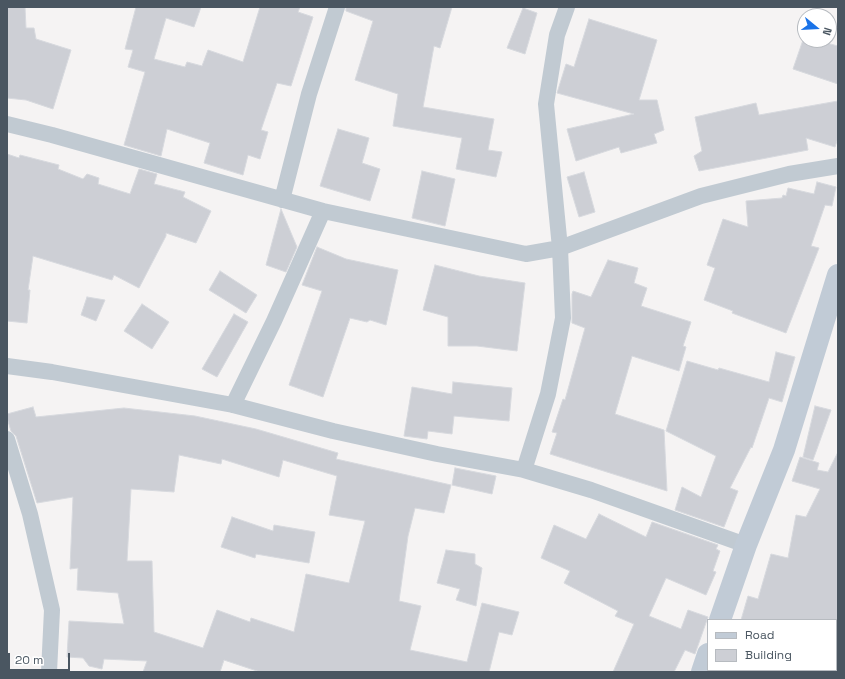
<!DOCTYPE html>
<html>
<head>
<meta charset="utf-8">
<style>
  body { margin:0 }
  #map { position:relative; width:845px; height:679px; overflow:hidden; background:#f5f3f3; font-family:"Space Grotesk",sans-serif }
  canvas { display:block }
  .frame { position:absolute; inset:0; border:8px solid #4a5661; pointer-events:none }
  .legend { position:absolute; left:707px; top:619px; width:130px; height:52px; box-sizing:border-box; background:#fff; border:1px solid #b7bbc0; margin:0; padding:5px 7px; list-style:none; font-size:12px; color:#4a5661 }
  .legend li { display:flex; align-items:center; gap:8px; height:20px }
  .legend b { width:20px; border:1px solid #b7bbc0 }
  .north { position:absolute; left:797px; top:8px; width:40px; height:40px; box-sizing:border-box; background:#fff; border:1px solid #b7bbc0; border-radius:50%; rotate:108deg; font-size:11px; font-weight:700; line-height:16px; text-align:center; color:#4a5661 }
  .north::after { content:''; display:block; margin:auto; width:14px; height:18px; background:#1a73e8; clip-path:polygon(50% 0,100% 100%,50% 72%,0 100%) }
  .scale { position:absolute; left:8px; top:653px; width:62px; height:18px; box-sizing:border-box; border:2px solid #4a5661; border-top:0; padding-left:5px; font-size:12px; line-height:14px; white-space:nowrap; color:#4a5661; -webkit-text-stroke:3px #fff; paint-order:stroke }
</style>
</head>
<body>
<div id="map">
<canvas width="845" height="679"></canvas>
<div class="frame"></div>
<ul class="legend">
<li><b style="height:5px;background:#c1cbd6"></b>Road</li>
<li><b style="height:11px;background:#cdcfd5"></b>Building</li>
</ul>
<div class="north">N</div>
<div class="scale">20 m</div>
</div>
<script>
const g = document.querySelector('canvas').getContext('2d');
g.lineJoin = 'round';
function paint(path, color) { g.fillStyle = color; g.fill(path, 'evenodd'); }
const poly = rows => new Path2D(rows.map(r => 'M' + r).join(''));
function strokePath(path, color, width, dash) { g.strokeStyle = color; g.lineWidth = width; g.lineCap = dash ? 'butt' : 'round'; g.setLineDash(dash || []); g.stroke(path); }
const building = poly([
  [7,7,25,7,26,28,34,28,36,39,71,50,53,109,26,100,7,98,7,7],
  [136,7,201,7,194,27,166,18,154,59,185,67,187,62,202,66,208,50,243,62,260,7,300,7,298,12,313,17,291,86,277,83,261,130,268,132,260,159,248,155,243,175,204,163,210,143,167,129,161,156,124,145,145,72,128,67,133,50,125,49,136,7],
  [346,7,452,7,440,48,434,46,423,107,494,119,488,150,502,152,496,177,456,169,462,138,393,126,398,94,355,80,373,21,346,11,346,7],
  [523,8,537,13,525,54,507,48,523,8],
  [589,19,657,40,639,100,657,100,664,130,654,134,657,143,621,153,619,147,576,161,567,129,634,114,557,93,566,64,574,67,589,19],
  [804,37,805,40,815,40,838,46,838,84,793,69,804,37],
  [838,101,838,138,835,147,806,138,808,150,699,171,694,156,702,151,695,117,756,103,759,115,838,101],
  [338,129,369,138,362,163,380,169,370,201,320,186,338,129],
  [7,154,19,158,20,155,59,165,58,169,83,179,87,174,99,178,98,184,130,194,139,169,157,174,154,184,185,192,183,197,211,211,196,243,166,233,166,236,139,288,114,275,112,280,33,256,28,290,30,290,27,323,7,321,7,154],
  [422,171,455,179,445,226,412,218,422,171],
  [584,172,595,212,579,217,567,177,584,172],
  [817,182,836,187,832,206,825,205,811,246,819,248,786,333,732,313,733,311,704,300,715,268,707,265,723,219,748,227,746,201,782,198,783,195,786,196,788,188,814,194,817,182],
  [281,209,297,247,286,272,266,265,281,209],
  [317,247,346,259,398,270,386,325,370,320,367,322,350,318,323,397,289,385,322,291,302,285,317,247],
  [608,260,638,268,634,283,647,288,641,306,691,322,683,346,686,347,679,371,632,356,615,414,664,430,667,491,550,454,557,433,552,432,563,399,565,400,585,328,572,323,572,294,573,291,591,297,608,260],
  [435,265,479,276,525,283,517,351,477,346,448,346,448,317,423,310,435,265],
  [220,271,257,295,246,313,209,290,220,271],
  [87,297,105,300,96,321,81,315,87,297],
  [142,304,169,322,152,349,124,331,142,304],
  [234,314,248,322,217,377,202,369,234,314],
  [776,352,795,357,782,402,769,398,752,448,751,447,730,488,738,491,724,527,675,510,682,487,701,497,716,456,666,431,687,361,718,370,719,368,769,382,776,352],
  [453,382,512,388,509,421,454,416,452,434,428,431,427,439,404,436,412,387,452,394,453,382],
  [815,406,831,410,813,460,803,457,815,406],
  [33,407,36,417,124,408,195,416,256,429,338,453,336,459,451,485,444,513,415,508,408,536,399,601,421,606,410,650,467,662,482,603,519,612,512,635,499,632,489,672,260,672,224,660,220,672,143,672,147,661,104,659,102,669,89,666,83,658,67,657,69,621,124,624,118,593,77,590,78,568,70,569,73,497,37,503,16,436,11,431,7,418,7,414,33,407],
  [179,455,221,464,222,459,279,477,283,460,337,476,329,515,365,521,349,583,306,574,294,632,251,618,250,622,217,610,203,648,154,632,152,561,127,561,131,489,174,492,179,455],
  [838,452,838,620,741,620,748,596,758,599,771,554,788,558,796,515,806,517,820,489,792,481,800,457,819,463,817,470,828,472,838,452],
  [455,468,496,476,492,494,452,485,455,468],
  [599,514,646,537,652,522,718,545,716,549,720,551,713,571,716,572,706,595,666,578,649,616,681,629,688,610,708,617,695,654,685,650,674,672,613,672,634,624,615,616,618,611,564,583,570,571,541,558,554,525,586,539,599,514],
  [232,517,273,531,274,525,315,532,309,563,256,554,255,558,221,547,232,517],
  [446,550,475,554,475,564,482,568,476,606,456,600,460,589,437,583,446,550]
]);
paint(building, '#cdcfd5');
strokePath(building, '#d7d9de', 1);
strokePath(poly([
  [7,124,52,135,323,211,526,254,560,248,701,196,789,174,838,166],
  [282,200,309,94,337,7],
  [7,366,52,372,233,405,333,431,437,454,524,470,591,490,746,545],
  [233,405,274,321,323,211],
  [7,439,30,514,52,610,49,672],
  [524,470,548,394,563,318,560,248,546,104,557,35,567,7]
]), '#c1cad2', 16);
strokePath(poly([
  [720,620,746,545,784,450,838,275],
  [702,672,708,654]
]), '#c1cbd6', 22);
</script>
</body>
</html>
